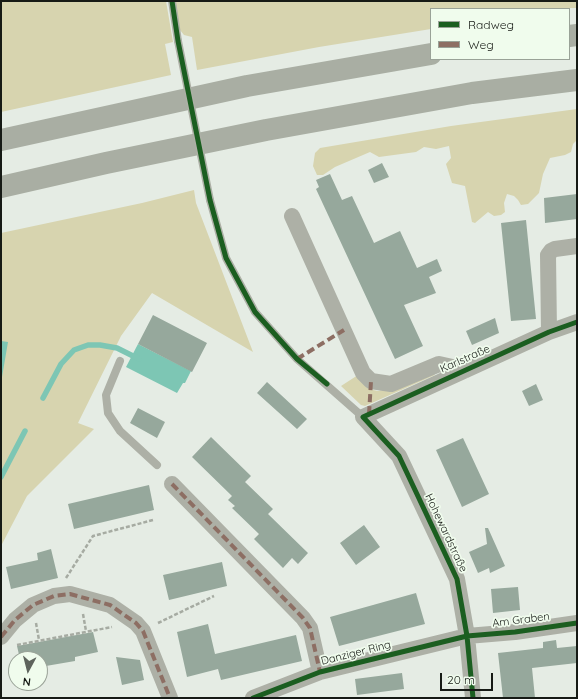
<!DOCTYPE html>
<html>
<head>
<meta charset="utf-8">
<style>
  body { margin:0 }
  #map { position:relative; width:578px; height:699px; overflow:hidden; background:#e5ece4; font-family:Quicksand,sans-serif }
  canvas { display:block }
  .frame { position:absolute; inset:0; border:2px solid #161a15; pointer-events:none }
  .legend { position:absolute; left:430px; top:8px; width:140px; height:52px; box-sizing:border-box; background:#f0fced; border:1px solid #99a297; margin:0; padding:5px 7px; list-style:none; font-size:12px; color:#161a15 }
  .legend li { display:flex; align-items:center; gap:8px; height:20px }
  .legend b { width:20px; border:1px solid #99a297 }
  .north { position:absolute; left:8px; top:651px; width:40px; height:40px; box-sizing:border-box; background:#f0fced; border:1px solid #99a297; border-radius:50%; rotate:187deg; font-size:11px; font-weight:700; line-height:16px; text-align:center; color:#161a15 }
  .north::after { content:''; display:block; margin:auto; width:14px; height:18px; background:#5e645d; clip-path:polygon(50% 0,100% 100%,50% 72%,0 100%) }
  .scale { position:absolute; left:440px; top:673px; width:53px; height:18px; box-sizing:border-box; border:2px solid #161a15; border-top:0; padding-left:5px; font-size:12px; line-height:14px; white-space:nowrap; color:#161a15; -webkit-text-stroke:3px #f0fced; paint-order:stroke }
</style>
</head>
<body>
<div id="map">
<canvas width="578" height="699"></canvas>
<div class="frame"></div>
<ul class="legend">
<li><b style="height:5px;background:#1b5e20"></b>Radweg</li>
<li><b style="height:5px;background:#8d6e63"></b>Weg</li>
</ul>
<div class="north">N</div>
<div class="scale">20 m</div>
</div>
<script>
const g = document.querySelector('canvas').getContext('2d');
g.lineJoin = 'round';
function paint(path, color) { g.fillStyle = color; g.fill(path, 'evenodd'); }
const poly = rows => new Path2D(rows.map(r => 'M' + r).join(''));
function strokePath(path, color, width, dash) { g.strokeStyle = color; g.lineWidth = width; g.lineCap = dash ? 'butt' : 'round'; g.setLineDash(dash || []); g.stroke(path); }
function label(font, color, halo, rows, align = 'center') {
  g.font = font + ' Quicksand,sans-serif'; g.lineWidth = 3.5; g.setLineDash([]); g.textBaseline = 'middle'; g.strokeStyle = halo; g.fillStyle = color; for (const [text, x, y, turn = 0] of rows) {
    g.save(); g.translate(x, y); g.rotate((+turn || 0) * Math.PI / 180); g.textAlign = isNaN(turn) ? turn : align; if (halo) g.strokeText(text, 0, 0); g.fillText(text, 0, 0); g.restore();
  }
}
paint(poly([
  [1,1,166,1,173,42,165,44,171,75,1,112],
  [175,1,577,1,577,8,431,9,431,29,319,47,197,70,192,37,184,35,180,30],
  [577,109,577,140,573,144,571,152,565,155,550,158,543,174,539,193,528,204,521,205,518,200,514,196,507,194,504,203,505,212,501,215,494,216,488,212,475,223,472,222,465,186,452,183,446,164,451,158,449,146,436,149,424,147,416,152,379,157,370,152,335,167,323,175,317,175,313,166,315,153,320,148,451,126],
  [194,190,196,203,253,352,152,293,121,336,78,423,94,429,27,496,1,546,1,233,142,203],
  [433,372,435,375,365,406,361,405,341,386,358,375,366,387,373,390,378,391,386,389]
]), '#d7d4af');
paint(poly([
  [1,341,8,342,2,377,1,377],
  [138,344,191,371,185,383,183,383,177,393,126,367]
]), '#7dc6b4');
strokePath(poly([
  [43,398,61,364,74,350,88,345,100,345,117,348,139,359],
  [1,477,25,431]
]), '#7dc6b4', 5.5);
paint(poly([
  [382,163,389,177,374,183,368,170],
  [330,174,342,200,352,196,374,243,400,231,417,268,437,259,442,271,429,277,436,293,404,305,423,346,395,359,316,189,319,187,316,180],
  [577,194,577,219,545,223,544,198],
  [526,220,536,319,511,321,501,223],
  [153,315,207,343,192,372,138,344],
  [495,318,499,333,472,345,466,331],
  [267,382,307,419,297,429,257,393],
  [536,384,543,400,529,406,522,391],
  [138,408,165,422,157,438,130,423],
  [211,437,251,476,245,482,273,509,268,514,308,553,298,564,292,558,283,568,254,539,259,534,232,508,235,506,228,500,232,496,192,457],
  [463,438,489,494,462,507,436,450],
  [149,485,154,510,74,529,68,504],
  [364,525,380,547,356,565,340,543],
  [485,528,488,528,505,566,490,573,489,568,478,573,469,552,487,544],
  [51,549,58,578,11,589,6,567,38,560,37,553],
  [222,562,227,586,169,600,163,575],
  [518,587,520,610,493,613,491,589],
  [416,593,425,624,339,646,330,617],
  [208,624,215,654,296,635,302,661,221,680,218,669,187,677,177,632],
  [93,632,98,652,75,657,75,661,40,667,40,659,20,659,17,646],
  [556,640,557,648,577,646,577,663,532,668,535,698,503,698,498,653,543,648,543,642],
  [116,657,140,660,144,680,122,685],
  [402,673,404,689,357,695,355,679]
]), '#96a89c');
strokePath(poly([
  [66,578,93,536,153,520],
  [83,614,86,631],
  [36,623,39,640],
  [158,623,214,596],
  [17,645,112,627]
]), '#a6aba2', 2.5, [4, 2]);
strokePath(poly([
  [172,1,178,41],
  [210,200,226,258,255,312,297,359,363,417],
  [120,361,106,395,108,413,120,431,157,465]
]), '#adb0a6', 8);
strokePath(poly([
  [292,216,363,373,371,381,391,384,439,364,466,370],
  [549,332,548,255,551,251,555,249,577,246],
  [172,484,303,618,310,628,320,672],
  [1,637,15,620,33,605,54,596,70,594,110,605,136,623,143,631,170,698],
  [253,698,320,672,467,636,515,632,577,623],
  [473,698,467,636,457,579,399,456,363,417,549,332,577,322]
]), '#adb0a6', 16);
strokePath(poly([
  [569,36,577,35],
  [1,140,247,86,431,54],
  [1,187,106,163,266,130,472,93,577,80]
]), '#a9aea3', 22);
strokePath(poly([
  [178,41,210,200]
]), '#adb0a6', 8);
strokePath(poly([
  [297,359,344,330],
  [369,414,371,381],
  [172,484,303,618,310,628,320,672],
  [1,637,15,620,33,605,54,596,70,594,110,605,136,623,143,631,170,698]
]), '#8d6e63', 4, [8, 4]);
strokePath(poly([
  [172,1,178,41,210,200,226,258,255,312,297,359,327,384],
  [253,698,320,672,467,636,515,632,577,623],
  [473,698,467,636,457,579,399,456,363,417,549,332,577,322]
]), '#1b5e20', 5);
label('11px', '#161a15', '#f0fced', [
  ["Karlstraße",465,359,-24],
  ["Hohewardstraße",446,533,65],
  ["Am Graben",521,620,-7],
  ["Danziger Ring",356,653,-14]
]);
</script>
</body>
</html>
